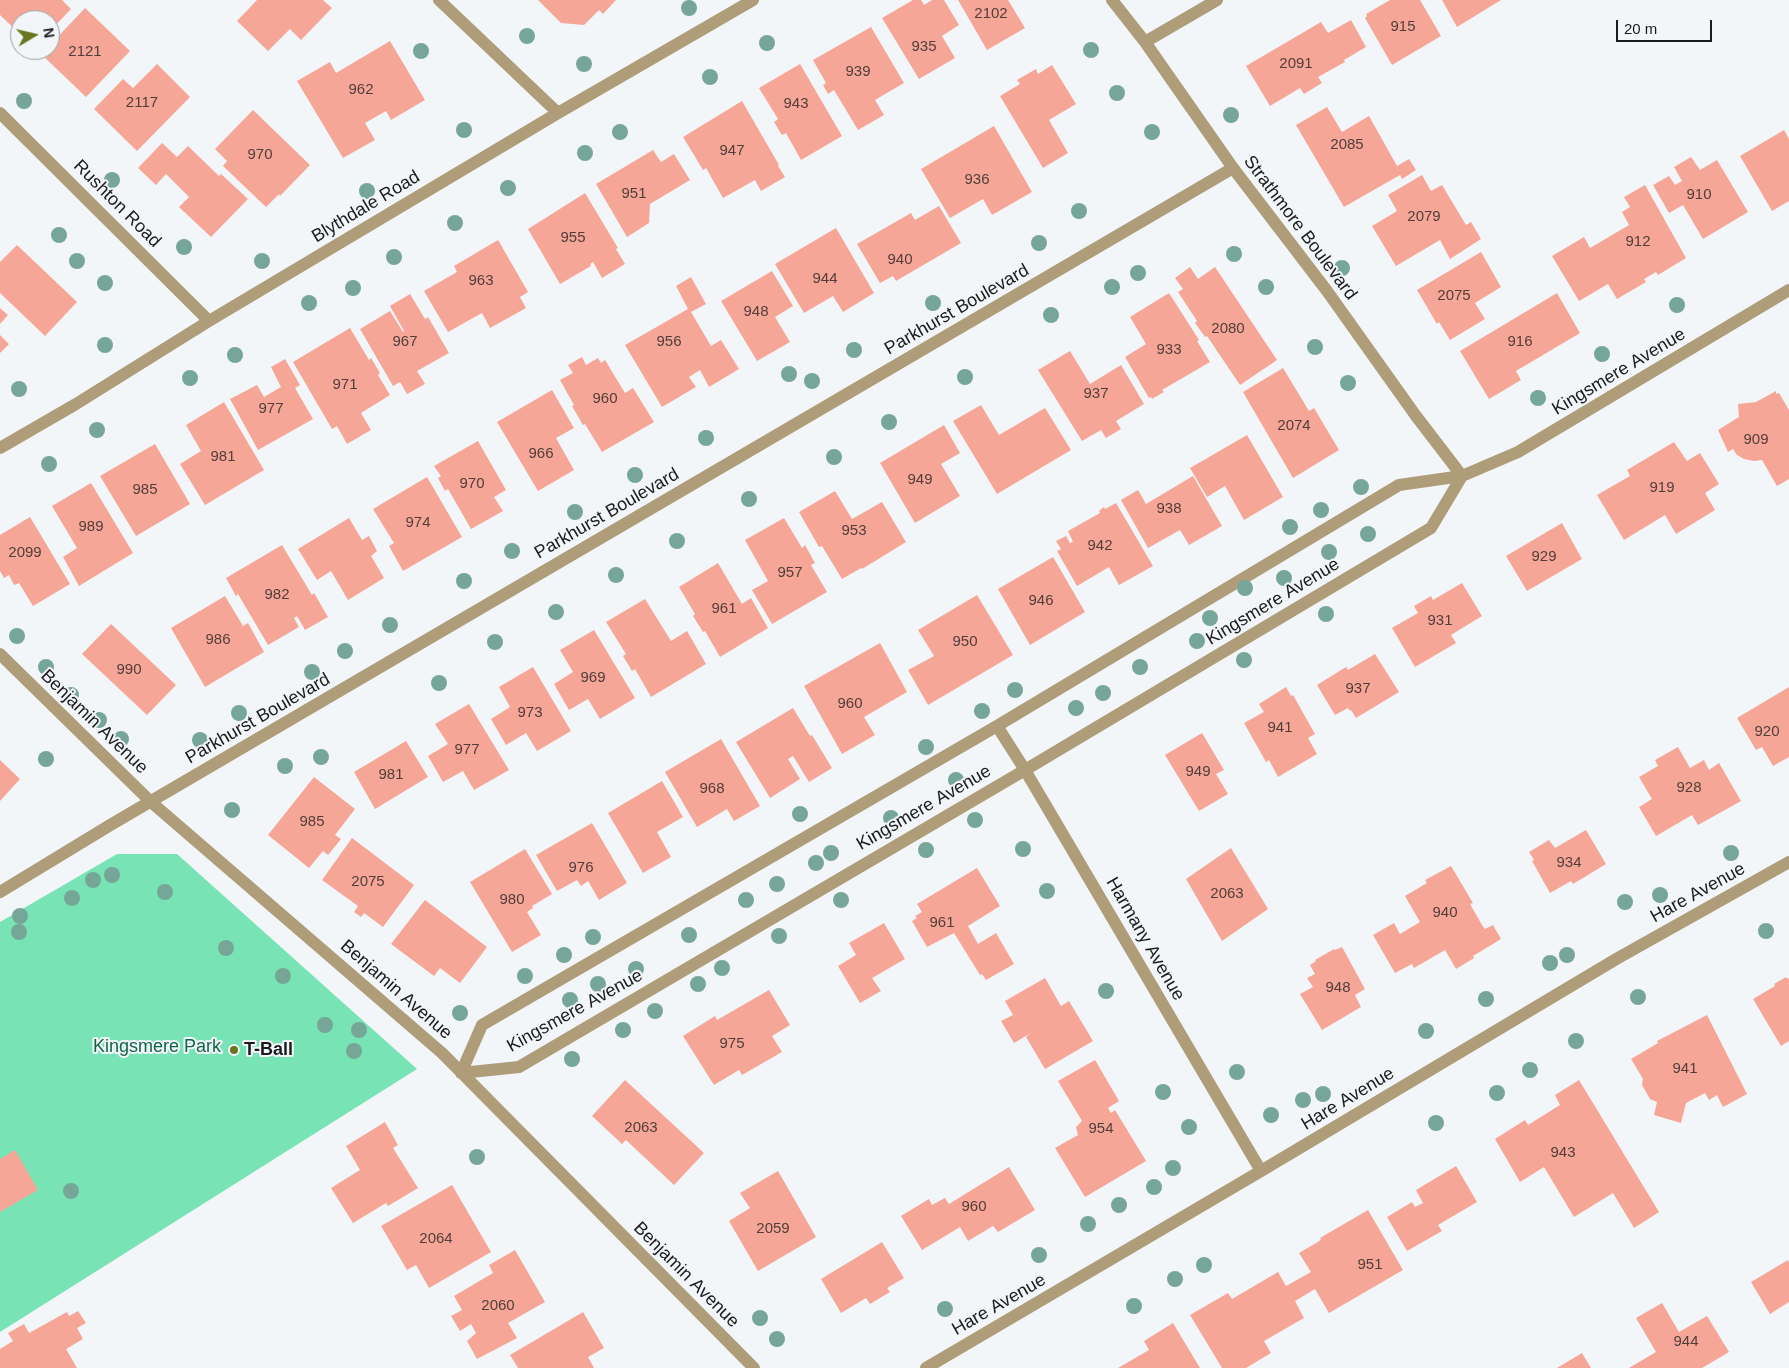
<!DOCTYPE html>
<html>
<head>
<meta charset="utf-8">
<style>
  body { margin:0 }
  #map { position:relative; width:1789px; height:1368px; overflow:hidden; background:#f3f6f9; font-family:Arial,sans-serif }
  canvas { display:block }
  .north { position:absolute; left:10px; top:10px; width:50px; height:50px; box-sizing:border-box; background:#f3f6f9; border:1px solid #9c9ea1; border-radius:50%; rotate:81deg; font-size:14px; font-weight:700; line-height:20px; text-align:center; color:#1a1b1c }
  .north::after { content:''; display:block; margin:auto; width:18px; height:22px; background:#6b741e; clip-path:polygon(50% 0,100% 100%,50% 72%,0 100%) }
  .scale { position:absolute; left:1616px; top:20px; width:96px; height:22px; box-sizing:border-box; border:2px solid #1a1b1c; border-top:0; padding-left:6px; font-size:15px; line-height:18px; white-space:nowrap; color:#1a1b1c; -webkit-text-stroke:4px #f3f6f9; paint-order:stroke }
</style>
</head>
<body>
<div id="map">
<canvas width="1789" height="1368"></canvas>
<div class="north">N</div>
<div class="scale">20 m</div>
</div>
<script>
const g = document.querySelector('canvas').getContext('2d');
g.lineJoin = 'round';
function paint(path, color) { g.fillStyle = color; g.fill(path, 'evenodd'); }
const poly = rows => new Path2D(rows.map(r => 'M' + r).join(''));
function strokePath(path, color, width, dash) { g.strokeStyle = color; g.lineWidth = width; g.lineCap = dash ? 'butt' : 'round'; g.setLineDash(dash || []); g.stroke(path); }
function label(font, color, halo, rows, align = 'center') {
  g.font = font + ' Arial,sans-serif'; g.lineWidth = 4; g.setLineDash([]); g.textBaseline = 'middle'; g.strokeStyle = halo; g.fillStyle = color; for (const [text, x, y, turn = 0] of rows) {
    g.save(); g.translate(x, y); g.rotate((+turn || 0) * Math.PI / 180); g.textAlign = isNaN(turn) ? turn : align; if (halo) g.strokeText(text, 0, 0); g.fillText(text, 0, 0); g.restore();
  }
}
paint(poly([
  [117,854,177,854,417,1069,0,1332,0,922]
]), '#78e3b4');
paint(poly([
  [0,0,62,0,71,9,50,31,50,20,20,20,20,34,0,15],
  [257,0,323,0,332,8,301,40,290,29,268,51,237,21],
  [538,0,616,0,603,14,599,10,584,25,561,23],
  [913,0,921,0,924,5,932,0,944,0,959,25,942,36,955,58,919,79,882,18],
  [958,0,1008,0,1025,28,987,50],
  [1390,0,1420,0,1441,36,1392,65,1365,18,1367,16,1366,14],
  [1442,0,1501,0,1457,27],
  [85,8,130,51,86,97,41,54,45,50,50,50,50,45],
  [1351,20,1366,47,1344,60,1345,62,1318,77,1322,83,1304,94,1300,88,1270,106,1246,66,1321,22,1328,33],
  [871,27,904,83,875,100,884,115,858,130,834,90,828,94,823,85,826,83,813,60],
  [390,41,425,100,391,120,386,111,365,123,375,140,343,158,297,81,330,62,336,73],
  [157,64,190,97,137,151,94,109,123,79,133,88],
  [800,64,842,136,801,160,786,133,782,135,774,122,778,119,759,88],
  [1052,65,1076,104,1049,120,1068,153,1043,168,1000,96,1020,84,1017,80,1036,69,1038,74],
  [742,101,779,165,778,166,785,177,761,191,755,180,723,198,706,168,703,170,683,137],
  [1327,107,1342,132,1369,116,1397,166,1409,159,1416,170,1402,179,1400,175,1344,207,1296,125],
  [253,110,310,165,280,196,279,194,266,207,223,166,227,161,215,149],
  [994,126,1032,192,992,215,983,199,950,218,921,169],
  [1784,130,1789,139,1789,201,1772,211,1740,156],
  [162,143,177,157,188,146,219,176,221,174,248,199,211,237,179,207,189,197,166,174,156,185,138,168],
  [653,150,661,162,674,154,690,180,650,204,649,223,627,237,596,184],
  [1691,157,1700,170,1717,160,1748,212,1703,239,1683,205,1669,213,1653,185,1669,176,1675,185,1682,181,1674,167],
  [1422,175,1431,191,1442,185,1466,225,1471,222,1481,239,1450,259,1440,240,1396,266,1372,226,1397,211,1388,195],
  [1645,185,1686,258,1658,275,1656,272,1644,279,1646,282,1617,299,1608,284,1579,301,1552,256,1584,237,1590,248,1629,225,1622,212,1630,207,1624,197],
  [585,193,618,248,616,249,625,264,602,278,593,262,590,264,591,266,560,284,528,229],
  [939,206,961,243,896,281,893,276,880,283,857,244,911,213,915,220],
  [836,228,874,293,843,312,833,296,804,313,775,264],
  [498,240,528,292,520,297,526,308,490,328,482,313,448,332,424,291,457,272,454,266],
  [17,245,77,302,45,336,0,293,0,262],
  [1481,252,1501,287,1475,303,1485,319,1450,340,1439,322,1437,324,1417,290],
  [1190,267,1198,279,1215,267,1277,360,1240,385,1207,336,1205,337,1195,323,1197,321,1178,292,1183,289,1175,278],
  [772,271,793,306,775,317,790,342,757,361,721,301],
  [691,277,706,304,691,312,711,346,721,340,739,369,709,387,700,370,689,377,696,387,662,407,625,345,688,309,676,286],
  [1169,293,1199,340,1197,341,1210,362,1162,390,1164,392,1152,399,1151,397,1149,398,1125,357,1146,344,1130,317],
  [1557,293,1580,333,1516,371,1521,380,1489,399,1460,351],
  [410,294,425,319,428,317,449,353,417,371,425,384,407,394,400,382,393,386,360,329,390,311,403,332,404,331,390,306],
  [0,308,8,315,0,324],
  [350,328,369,360,371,358,380,373,378,375,390,395,361,413,371,430,347,444,337,426,332,429,293,362],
  [0,335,9,344,0,353],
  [1070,351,1090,384,1121,365,1144,404,1116,421,1121,429,1106,438,1101,430,1082,441,1038,370],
  [582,357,586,365,598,358,601,363,605,360,625,393,633,388,654,422,602,452,585,424,583,425,572,406,574,405,560,380,573,373,568,365],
  [285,359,300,385,295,388,313,419,258,450,230,399,257,385,264,397,281,387,271,367],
  [1283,368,1309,411,1314,408,1339,450,1293,478,1243,392],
  [552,390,574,428,556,438,574,470,538,491,497,422],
  [1776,391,1776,394,1779,393,1789,410,1789,479,1777,486,1762,460,1754,461,1744,459,1737,455,1733,449,1728,452,1718,430,1739,417,1738,404,1756,402],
  [224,402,264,470,205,505,180,464,201,451,186,425],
  [981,405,999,435,1045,408,1071,450,997,494,953,421],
  [944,425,960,453,941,464,960,496,915,523,880,463],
  [1247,435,1283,497,1244,520,1225,486,1207,497,1190,468],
  [478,441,506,490,494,497,503,511,471,529,448,489,445,491,438,478,441,476,434,466],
  [1674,442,1687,461,1700,453,1719,484,1705,493,1715,510,1676,534,1665,515,1624,540,1597,495,1630,476,1627,470],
  [155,444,190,504,136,536,100,476],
  [1193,476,1222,526,1189,545,1180,530,1148,548,1121,500,1138,490,1146,504],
  [427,477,462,537,403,571,389,546,394,543,373,509],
  [91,483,133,553,79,586,63,557,77,548,52,506],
  [835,491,852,519,882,502,906,542,862,569,861,568,842,579,822,546,819,547,799,512],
  [1116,503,1153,566,1119,585,1109,567,1077,586,1057,551,1061,549,1056,541,1066,536,1070,543,1073,542,1068,531,1100,513,1099,511,1104,507,1105,509],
  [30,517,70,584,33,606,19,583,14,585,9,575,4,578,0,571,0,535],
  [349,518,362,540,369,536,377,551,371,556,384,578,348,600,331,571,317,580,298,549],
  [784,518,802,548,805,545,815,563,811,565,827,592,772,624,752,590,768,581,745,540],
  [1562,523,1582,559,1527,591,1506,556],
  [282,545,312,595,314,593,328,617,305,630,297,616,294,618,299,627,268,645,238,594,236,596,226,578],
  [1053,557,1085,612,1030,645,998,589],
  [718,563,742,604,751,598,768,628,720,657,705,631,703,632,693,616,695,614,679,587],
  [1462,583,1482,616,1451,635,1456,643,1415,667,1392,628,1418,613,1414,606,1431,596,1433,600],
  [977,595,1013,655,928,705,908,670,934,656,918,630],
  [225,596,243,626,248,623,264,652,205,687,171,628],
  [645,599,671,641,687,631,706,664,651,697,635,669,632,671,623,656,626,654,606,622],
  [111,624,176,685,147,715,82,654],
  [594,630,635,698,600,719,588,699,569,710,554,684,573,672,560,650],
  [880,643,907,692,864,717,875,735,842,754,804,686],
  [1375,654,1399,692,1356,718,1351,710,1350,711,1348,708,1335,715,1317,685,1346,667,1348,670],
  [533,667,571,731,537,751,526,733,506,745,491,719,510,707,499,687],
  [1286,687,1291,696,1293,695,1315,734,1308,738,1317,754,1278,777,1269,760,1266,762,1244,723,1264,712,1259,704],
  [1789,687,1789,757,1773,766,1762,747,1756,750,1737,718],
  [469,704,509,770,474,790,463,771,443,782,428,756,448,744,435,724],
  [793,708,810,736,812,735,832,768,809,782,793,756,788,759,800,779,770,798,736,742],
  [1202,733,1224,770,1216,774,1228,794,1199,811,1165,755],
  [721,739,760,806,734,821,727,809,697,827,665,772],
  [406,741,428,777,375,809,354,772],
  [1678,747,1690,768,1704,760,1709,770,1719,763,1741,801,1698,825,1692,815,1656,836,1639,807,1652,799,1639,777,1658,766,1655,760],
  [0,760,20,779,0,801],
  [314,777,355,809,335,835,341,839,328,855,323,851,309,868,268,835],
  [662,781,683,817,657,832,671,857,643,873,608,813],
  [592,823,627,883,599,900,588,881,581,886,577,880,557,891,536,855],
  [1586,830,1606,864,1573,884,1571,881,1550,893,1532,861,1534,860,1529,852,1549,840,1555,848],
  [352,838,414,885,383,927,364,913,361,917,354,912,358,906,322,880],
  [1231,848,1268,909,1222,941,1186,879],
  [525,849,552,894,532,906,533,908,527,912,541,935,512,952,470,882],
  [1451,866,1473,903,1470,904,1482,925,1485,929,1493,925,1501,939,1473,956,1474,958,1456,969,1445,950,1414,968,1412,964,1395,973,1373,935,1394,923,1400,934,1420,922,1405,896,1427,883,1425,880],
  [977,868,1000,906,968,926,978,944,996,933,1014,964,986,980,982,974,980,975,954,933,927,947,912,921,917,918,915,916,922,912,917,904],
  [425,900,487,947,460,983,440,968,434,976,391,944],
  [884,923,905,959,872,978,881,991,860,1003,838,966,856,955,849,943],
  [1342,947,1365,989,1355,995,1361,1007,1322,1030,1300,994,1313,987,1307,978,1315,974,1310,965,1316,961,1315,960,1334,949,1335,950],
  [1786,977,1787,979,1789,978,1789,1041,1781,1046,1753,999,1775,986,1774,984],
  [1045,978,1061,1006,1069,1001,1093,1041,1045,1069,1026,1037,1031,1033,1014,1043,1001,1021,1013,1015,1005,1001],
  [769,990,790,1025,772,1036,782,1052,742,1075,739,1070,714,1085,683,1036,715,1016,717,1020],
  [1707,1015,1747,1094,1723,1107,1717,1095,1709,1100,1705,1093,1686,1103,1681,1123,1654,1115,1657,1102,1650,1099,1642,1085,1643,1079,1631,1059,1658,1043,1657,1041],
  [1095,1060,1119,1101,1108,1108,1111,1113,1115,1110,1146,1161,1085,1197,1055,1148,1078,1135,1076,1127,1082,1121,1058,1081],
  [625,1080,704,1153,674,1185,626,1140,622,1144,592,1116],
  [1579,1080,1659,1212,1634,1228,1613,1193,1574,1217,1544,1167,1520,1182,1495,1139,1525,1120,1528,1125,1560,1105,1555,1095],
  [385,1122,398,1145,393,1148,418,1188,388,1206,386,1203,353,1223,331,1188,360,1170,346,1146],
  [15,1150,38,1190,0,1212,0,1159],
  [1456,1166,1477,1202,1438,1225,1442,1231,1407,1251,1387,1217,1412,1202,1415,1207,1423,1203,1416,1190],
  [1009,1167,1035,1210,998,1232,993,1226,968,1241,960,1227,922,1250,901,1216,929,1199,932,1205,945,1198,949,1204],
  [778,1171,816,1237,758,1271,729,1221,750,1208,740,1193],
  [452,1185,491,1252,429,1288,416,1265,407,1270,381,1226],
  [1368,1210,1403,1270,1329,1313,1315,1289,1295,1301,1304,1318,1264,1341,1271,1353,1246,1368,1222,1368,1190,1315,1228,1293,1232,1299,1278,1272,1286,1286,1311,1272,1299,1253,1321,1240,1320,1238],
  [882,1242,904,1278,887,1288,890,1292,870,1304,866,1298,841,1313,821,1279],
  [515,1250,545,1302,508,1323,517,1338,477,1359,467,1341,476,1333,471,1324,460,1331,451,1316,462,1310,454,1296,493,1273,489,1265],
  [1788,1260,1789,1263,1789,1302,1770,1314,1751,1282],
  [1662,1303,1679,1332,1707,1316,1729,1352,1702,1368,1629,1368,1656,1352,1636,1318],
  [78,1311,86,1323,77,1328,83,1339,66,1349,77,1368,0,1368,0,1349,13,1341,8,1333,24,1324,29,1333,67,1312,69,1316],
  [583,1312,604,1348,588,1357,594,1368,518,1368,510,1355],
  [1173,1323,1200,1368,1118,1368,1149,1350,1144,1341],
  [1582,1353,1591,1368,1557,1368]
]), '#f6a697');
strokePath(poly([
  [439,0,558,113],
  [1112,0,1145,42,1233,168,1327,291,1416,416,1462,476],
  [1145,42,1217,0],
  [0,113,209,321],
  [0,448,76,404,209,321,558,113,753,0],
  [0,654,151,802,442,1053,754,1368],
  [997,726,1025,770,1261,1171],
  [0,892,112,824,1233,168],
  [461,1073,482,1025,997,726,1399,485,1462,476,1518,452,1789,290],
  [461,1073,519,1067,1025,770,1431,528,1462,476],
  [926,1368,1261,1171,1618,958,1789,862]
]), '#ae9d78', 12);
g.fillStyle = '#76a697';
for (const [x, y] of [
  [689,8],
  [527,36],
  [767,43],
  [1091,50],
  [421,51],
  [584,64],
  [710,77],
  [1117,93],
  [24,101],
  [1231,115],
  [464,130],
  [620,132],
  [1152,132],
  [585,153],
  [112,180],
  [508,188],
  [367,191],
  [1079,211],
  [455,223],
  [59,235],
  [1039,243],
  [184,247],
  [1234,254],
  [394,257],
  [77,261],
  [262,261],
  [1342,268],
  [1138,273],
  [105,283],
  [1112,287],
  [1266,287],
  [353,288],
  [309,303],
  [933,303],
  [1677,305],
  [1051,315],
  [105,345],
  [1315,347],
  [854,350],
  [1602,354],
  [235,355],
  [789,374],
  [965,377],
  [190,378],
  [812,381],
  [1348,383],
  [19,389],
  [1538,398],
  [889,422],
  [97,430],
  [706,438],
  [834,457],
  [49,464],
  [635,475],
  [1361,487],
  [749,499],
  [1321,510],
  [575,512],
  [1290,527],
  [1368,534],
  [677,541],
  [512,551],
  [1329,552],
  [616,575],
  [1284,578],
  [464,581],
  [1245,588],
  [556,612],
  [1326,614],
  [1210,618],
  [390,625],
  [17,636],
  [1197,641],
  [495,642],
  [345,651],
  [1244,660],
  [46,667],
  [1140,667],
  [312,672],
  [439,683],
  [1015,690],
  [1103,693],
  [71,695],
  [1076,708],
  [982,711],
  [239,713],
  [99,720],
  [121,739],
  [200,740],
  [926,747],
  [321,757],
  [46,759],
  [285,766],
  [956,780],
  [232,810],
  [800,814],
  [891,818],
  [975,820],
  [1023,849],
  [926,850],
  [831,853],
  [1731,853],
  [816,863],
  [112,875],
  [93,880],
  [777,884],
  [1047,891],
  [165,892],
  [1660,895],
  [72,898],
  [746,900],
  [841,900],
  [1625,902],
  [20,916],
  [1766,931],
  [19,932],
  [689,935],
  [779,936],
  [593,937],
  [226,948],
  [564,955],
  [1567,955],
  [1550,963],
  [722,968],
  [636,969],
  [283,976],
  [525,976],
  [598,984],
  [698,984],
  [1106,991],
  [1638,997],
  [1486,999],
  [570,1000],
  [655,1011],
  [460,1013],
  [325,1025],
  [359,1030],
  [623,1030],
  [1426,1031],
  [1576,1041],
  [354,1051],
  [572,1059],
  [1530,1070],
  [1237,1072],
  [1163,1092],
  [1497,1093],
  [1323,1094],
  [1303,1100],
  [1271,1115],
  [1436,1123],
  [1189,1127],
  [477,1157],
  [1173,1168],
  [1154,1187],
  [71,1191],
  [1119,1205],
  [1088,1224],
  [1039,1255],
  [1204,1265],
  [1175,1279],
  [1134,1306],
  [945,1309],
  [760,1318],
  [777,1339]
]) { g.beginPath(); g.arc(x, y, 8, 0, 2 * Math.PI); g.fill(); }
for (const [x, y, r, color] of [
  [234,1050,5,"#6b741e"]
]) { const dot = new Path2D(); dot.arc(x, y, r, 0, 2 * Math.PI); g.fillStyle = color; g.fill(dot); strokePath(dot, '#f3f6f9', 2); }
label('15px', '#513e3b', null, [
  ["2102",991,14],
  ["915",1403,27],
  ["935",924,47],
  ["2121",85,52],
  ["2091",1296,64],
  ["939",858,72],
  ["962",361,90],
  ["2117",142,103],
  ["943",796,104],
  ["2085",1347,145],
  ["947",732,151],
  ["970",260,155],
  ["936",977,180],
  ["951",634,194],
  ["910",1699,195],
  ["2079",1424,217],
  ["955",573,238],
  ["912",1638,242],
  ["940",900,260],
  ["944",825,279],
  ["963",481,281],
  ["2075",1454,296],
  ["948",756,312],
  ["2080",1228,329],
  ["967",405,342],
  ["956",669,342],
  ["916",1520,342],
  ["933",1169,350],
  ["971",345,385],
  ["937",1096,394],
  ["960",605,399],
  ["977",271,409],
  ["2074",1294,426],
  ["909",1756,440],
  ["966",541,454],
  ["981",223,457],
  ["949",920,480],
  ["970",472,484],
  ["919",1662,488],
  ["985",145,490],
  ["938",1169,509],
  ["974",418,523],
  ["989",91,527],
  ["953",854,531],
  ["942",1100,546],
  ["2099",25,553],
  ["929",1544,557],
  ["957",790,573],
  ["982",277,595],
  ["946",1041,601],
  ["961",724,609],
  ["931",1440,621],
  ["986",218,640],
  ["950",965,642],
  ["990",129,670],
  ["969",593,678],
  ["937",1358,689],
  ["960",850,704],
  ["973",530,713],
  ["941",1280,728],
  ["920",1767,732],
  ["977",467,750],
  ["949",1198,772],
  ["981",391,775],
  ["928",1689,788],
  ["968",712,789],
  ["985",312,822],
  ["934",1569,863],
  ["976",581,868],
  ["2075",368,882],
  ["2063",1227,894],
  ["980",512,900],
  ["940",1445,913],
  ["961",942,923],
  ["948",1338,988],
  ["975",732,1044],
  ["941",1685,1069],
  ["2063",641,1128],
  ["954",1101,1129],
  ["943",1563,1153],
  ["960",974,1207],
  ["2059",773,1229],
  ["2064",436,1239],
  ["951",1370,1265],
  ["2060",498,1306],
  ["944",1686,1342]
]);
label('18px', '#1a1b1c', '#f3f6f9', [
  ["Rushton Road",117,204,45],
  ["Blythdale Road",366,207,-31],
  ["Strathmore Boulevard",1300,228,53],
  ["Parkhurst Boulevard",957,310,-30],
  ["Kingsmere Avenue",1619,372,-31],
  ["Parkhurst Boulevard",607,514,-30],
  ["Kingsmere Avenue",1273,602,-31],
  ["Parkhurst Boulevard",258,719,-30],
  ["Benjamin Avenue",94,722,44],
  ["Kingsmere Avenue",924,808,-30],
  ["Hare Avenue",1698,893,-29],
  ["Harmany Avenue",1145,939,60],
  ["Benjamin Avenue",396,990,41],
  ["Kingsmere Avenue",575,1011,-29],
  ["Hare Avenue",1348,1099,-31],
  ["Benjamin Avenue",686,1275,45],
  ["Hare Avenue",999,1305,-30]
]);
label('18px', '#106547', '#f3f6f9', [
  ["Kingsmere Park",157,1047]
]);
label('bold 18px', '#1a1b1c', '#f3f6f9', [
  ["T-Ball",244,1050]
], 'left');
</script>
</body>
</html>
